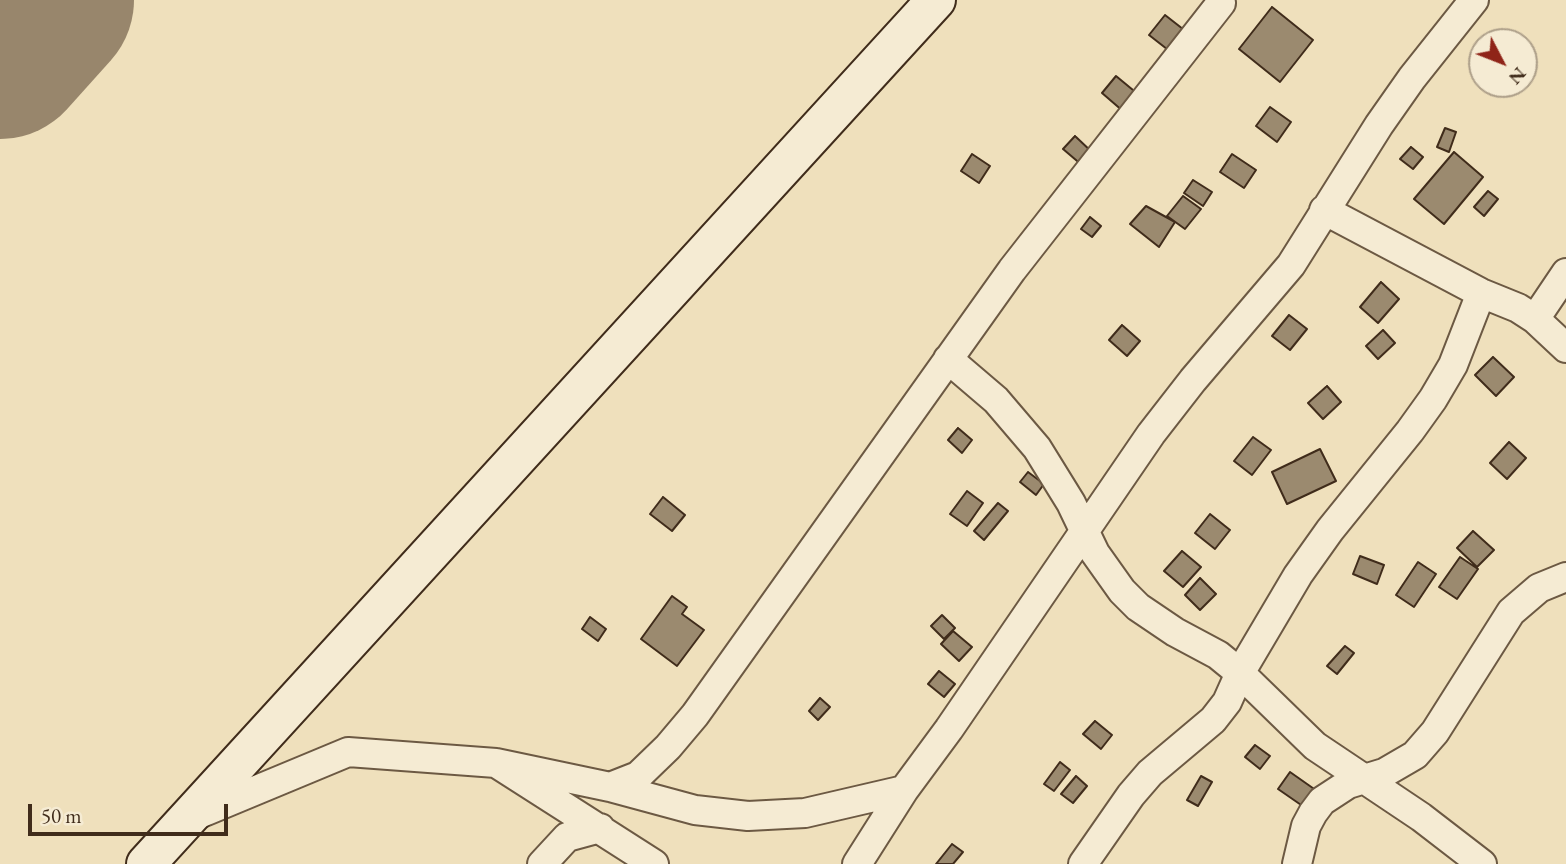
<!DOCTYPE html>
<html>
<head>
<meta charset="utf-8">
<style>
  body { margin:0 }
  #map { position:relative; width:1566px; height:864px; overflow:hidden; background:#efe0bc; font-family:"EB Garamond",serif }
  canvas { display:block }
  .north { position:absolute; left:1468px; top:28px; width:70px; height:70px; box-sizing:border-box; background:#f5ebd3; border:2px solid #ad9f89; border-radius:50%; rotate:132deg; font-size:19px; font-weight:700; line-height:28px; text-align:center; color:#402c1b }
  .north::after { content:''; display:block; margin:auto; width:24px; height:32px; background:#8f2418; clip-path:polygon(50% 0,100% 100%,50% 72%,0 100%) }
  .scale { position:absolute; left:28px; top:804px; width:200px; height:32px; box-sizing:border-box; border:4px solid #402c1b; border-top:0; padding-left:9px; font-size:21px; line-height:24px; white-space:nowrap; color:#402c1b; -webkit-text-stroke:5px #f5ebd3; paint-order:stroke }
</style>
</head>
<body>
<div id="map">
<canvas width="1566" height="864"></canvas>
<div class="north">N</div>
<div class="scale">50 m</div>
</div>
<script>
const g = document.querySelector('canvas').getContext('2d');
g.lineJoin = 'round';
const poly = rows => new Path2D(rows.map(r => 'M' + r).join(''));
function strokePath(path, color, width, dash) { g.strokeStyle = color; g.lineWidth = width; g.lineCap = dash ? 'butt' : 'round'; g.setLineDash(dash || []); g.stroke(path); }
function paint(path, color) { g.fillStyle = color; g.fill(path, 'evenodd'); }
strokePath(poly([
  [0,49,44,0]
]), '#98866c', 180);
const building = poly([
  [1272,7,1313,40,1280,82,1239,49,1272,7],
  [1165,15,1188,33,1172,53,1149,35,1165,15],
  [1116,76,1139,95,1124,112,1102,93,1116,76],
  [1270,107,1291,122,1277,142,1256,126,1270,107],
  [1445,128,1456,132,1449,152,1437,147,1445,128],
  [1075,136,1094,154,1083,166,1063,149,1075,136],
  [1411,147,1423,157,1413,169,1400,159,1411,147],
  [1454,152,1483,177,1444,224,1414,199,1454,152],
  [972,154,990,166,979,183,961,171,972,154],
  [1232,154,1256,170,1244,188,1220,172,1232,154],
  [1193,180,1212,192,1203,206,1184,193,1193,180],
  [1488,191,1498,199,1484,216,1474,207,1488,191],
  [1183,196,1201,209,1185,229,1167,216,1183,196],
  [1146,206,1175,222,1159,247,1130,224,1146,206],
  [1090,217,1101,226,1092,237,1081,229,1090,217],
  [1381,282,1399,299,1378,323,1360,307,1381,282],
  [1289,315,1307,329,1290,350,1272,336,1289,315],
  [1122,325,1140,341,1127,356,1109,340,1122,325],
  [1383,330,1395,343,1378,359,1366,346,1383,330],
  [1493,357,1514,377,1496,396,1475,375,1493,357],
  [1327,386,1341,402,1323,419,1308,403,1327,386],
  [958,428,972,440,962,453,948,440,958,428],
  [1253,437,1271,450,1252,475,1234,461,1253,437],
  [1509,442,1526,458,1507,479,1490,463,1509,442],
  [1320,449,1336,481,1287,504,1272,472,1320,449],
  [1028,472,1044,484,1036,495,1020,482,1028,472],
  [967,491,983,503,967,526,950,514,967,491],
  [663,497,685,515,672,531,650,514,663,497],
  [998,503,1008,511,984,540,974,531,998,503],
  [1210,514,1230,530,1215,549,1195,533,1210,514],
  [1473,531,1494,550,1477,567,1457,548,1473,531],
  [1182,551,1201,567,1183,587,1164,571,1182,551],
  [1360,556,1384,565,1377,584,1353,574,1360,556],
  [1460,557,1478,569,1457,599,1439,587,1460,557],
  [1418,562,1436,574,1414,607,1396,595,1418,562],
  [1200,578,1216,594,1200,610,1185,595,1200,578],
  [672,596,687,607,682,614,704,630,677,666,641,639,672,596],
  [942,615,955,628,944,639,931,626,942,615],
  [590,617,606,629,598,641,582,629,590,617],
  [953,631,972,647,959,661,941,644,953,631],
  [1345,646,1354,653,1337,674,1327,666,1345,646],
  [939,671,955,684,944,697,928,684,939,671],
  [820,698,830,707,818,720,809,711,820,698],
  [1095,721,1112,735,1101,749,1083,734,1095,721],
  [1255,745,1270,756,1260,769,1245,757,1255,745],
  [1060,762,1070,770,1054,791,1044,784,1060,762],
  [1290,772,1317,791,1304,807,1278,789,1290,772],
  [1076,776,1087,786,1073,803,1061,794,1076,776],
  [1201,776,1212,782,1198,806,1187,800,1201,776],
  [952,844,963,852,953,864,936,864,952,844]
]);
paint(building, '#9b8a6f');
strokePath(building, '#402c1b', 2);
const street = poly([
  [1324,210,1481,293,1518,308,1535,319,1566,348],
  [1535,319,1566,273],
  [948,359,996,400,1037,448,1071,503,1095,553,1122,591,1138,607,1175,632,1218,655,1240,673,1315,746,1421,817,1482,864],
  [496,763,610,787,638,776,668,747,695,715,1012,270,1221,3],
  [610,787,695,810,748,816,805,813,904,790],
  [194,816,348,752,496,763,654,864],
  [542,864,567,837,600,828],
  [857,864,904,790,949,729,1151,434,1193,380,1291,265,1379,125,1412,78,1474,0],
  [1083,864,1131,795,1150,773,1213,720,1227,702,1240,673,1298,575,1330,530,1410,431,1433,399,1453,365,1481,293],
  [1297,864,1306,826,1313,813,1322,801,1348,784,1384,773,1415,755,1435,732,1511,612,1539,588,1566,577]
]);
const secondary = poly([
  [146,864,936,0]
]);
strokePath(street, '#6c5943', 32);
strokePath(secondary, '#402c1b', 42);
strokePath(street, '#f5ebd3', 28);
strokePath(secondary, '#f5ebd3', 38);
</script>
</body>
</html>
